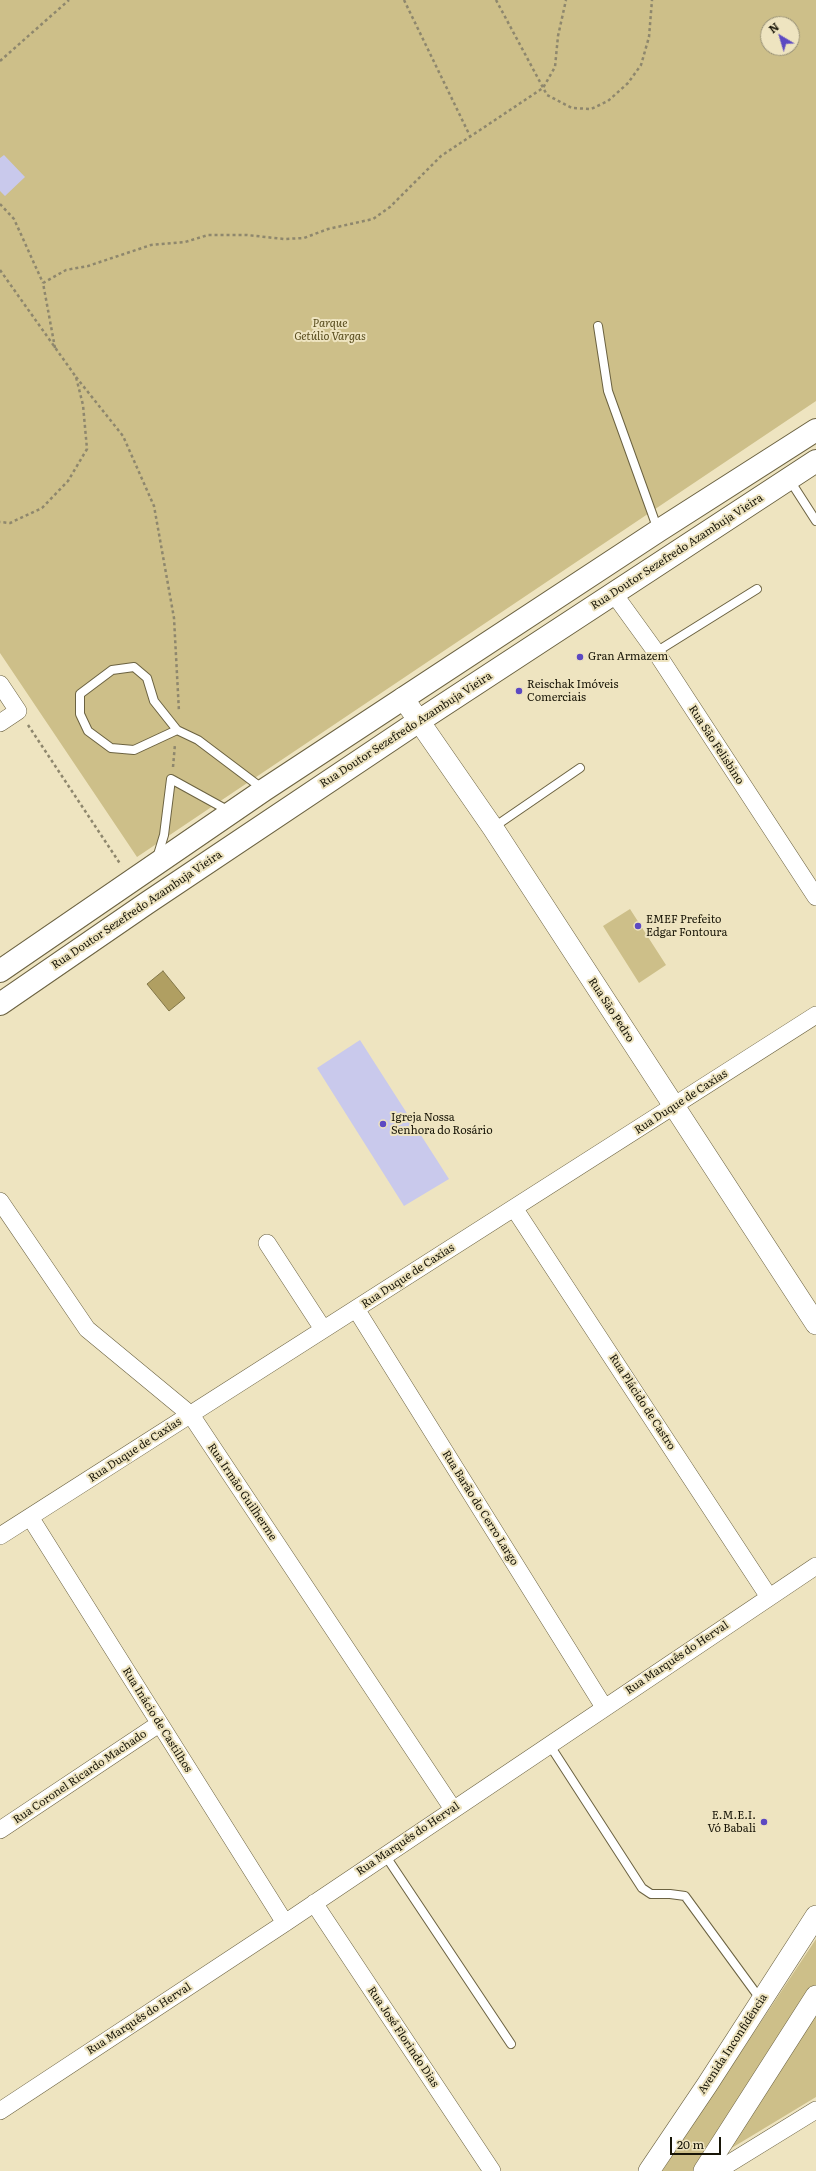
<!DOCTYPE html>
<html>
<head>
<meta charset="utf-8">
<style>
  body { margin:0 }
  #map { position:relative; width:816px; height:2171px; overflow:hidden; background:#eee4c0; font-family:Literata,serif }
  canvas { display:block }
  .north { position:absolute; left:760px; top:16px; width:40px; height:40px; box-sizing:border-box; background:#eee4c0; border:1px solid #989176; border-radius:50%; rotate:322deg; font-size:11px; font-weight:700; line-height:16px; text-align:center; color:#181507 }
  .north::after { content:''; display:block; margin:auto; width:14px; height:18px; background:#5c49c2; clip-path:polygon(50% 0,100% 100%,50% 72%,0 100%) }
  .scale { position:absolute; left:670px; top:2137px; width:51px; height:18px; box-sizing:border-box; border:2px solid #181507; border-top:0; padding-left:5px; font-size:12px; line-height:14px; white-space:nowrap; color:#181507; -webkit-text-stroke:3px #eee4c0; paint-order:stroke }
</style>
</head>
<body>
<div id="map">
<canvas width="816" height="2171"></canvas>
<div class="north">N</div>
<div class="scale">20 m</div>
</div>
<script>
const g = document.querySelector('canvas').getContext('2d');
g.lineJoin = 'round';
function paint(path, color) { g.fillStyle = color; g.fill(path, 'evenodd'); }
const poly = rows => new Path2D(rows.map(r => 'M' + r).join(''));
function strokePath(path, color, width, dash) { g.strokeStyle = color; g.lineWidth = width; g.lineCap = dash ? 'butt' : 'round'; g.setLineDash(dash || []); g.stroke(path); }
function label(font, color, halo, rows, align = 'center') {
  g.font = font + ' Literata,serif'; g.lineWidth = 4; g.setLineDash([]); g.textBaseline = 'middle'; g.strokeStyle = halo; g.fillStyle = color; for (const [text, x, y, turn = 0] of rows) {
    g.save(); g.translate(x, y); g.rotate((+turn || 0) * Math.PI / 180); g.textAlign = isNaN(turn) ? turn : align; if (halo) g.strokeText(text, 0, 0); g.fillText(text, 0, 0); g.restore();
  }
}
paint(poly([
  [0,0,816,0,816,401,137,857,0,653],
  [768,24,792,24,792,48,768,48],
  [630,909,666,965,639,983,603,926],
  [816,1939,816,1986,694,2171,662,2171],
  [816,2015,816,2097,725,2152]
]), '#cdbf89');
const water = poly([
  [163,971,185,998,169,1011,147,984,163,971]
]);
paint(water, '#b09f62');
strokePath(water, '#827647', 1);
paint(poly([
  [4,155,25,177,5,196,0,191,0,158],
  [360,1040,449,1179,404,1206,317,1068]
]), '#c9c9ec');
const service = poly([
  [598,326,608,391,658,530],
  [789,479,816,521],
  [656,652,757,589],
  [177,730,134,750,111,748,88,731,80,714,80,694,112,670,134,667,147,678,154,701,177,730,198,740,263,789],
  [494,827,580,768],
  [157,858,164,835,171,779,229,811],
  [549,1744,642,1888,651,1894,670,1894,685,1896,761,2000],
  [385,1855,511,2044]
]);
const minor = poly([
  [614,594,656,652,816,897],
  [0,684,18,711,0,723],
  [0,1201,87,1329,191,1415,453,1809],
  [514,1208,769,1597],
  [267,1243,323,1329],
  [356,1309,604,1707],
  [30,1517,285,1923],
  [0,1536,816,1015],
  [0,1830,159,1724],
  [314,1903,492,2171],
  [0,2111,285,1923,816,1566],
  [717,2171,816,2110]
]);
const tertiary = poly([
  [403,698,493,828,816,1324],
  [649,2171,707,2085,816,1916],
  [704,2171,816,1996]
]);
const secondary = poly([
  [0,971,264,790,658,531,816,430],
  [0,1004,147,903,419,721,816,461]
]);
strokePath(service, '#6b6241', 10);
strokePath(minor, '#6b6241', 18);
strokePath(tertiary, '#6b6241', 22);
strokePath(secondary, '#6b6241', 24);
strokePath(poly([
  [404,0,470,136],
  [496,0,547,95,572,108,591,109,608,101,628,83,641,65,649,37,652,0],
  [0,61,69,0],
  [0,204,14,219,43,283],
  [0,270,76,377,83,405,87,449,68,481,42,508,10,523,0,522],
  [55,348,43,283,66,270,88,266,151,245,185,242,208,235,247,235,284,239,304,238,328,229,373,219,390,207,441,156,543,88,555,67,558,36,566,0],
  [76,377,123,436,154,506,174,618,179,712],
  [28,725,121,865],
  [173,767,175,744]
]), '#8e876d', 2.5, [3, 3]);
strokePath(service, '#fff', 8);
strokePath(minor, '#fff', 17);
strokePath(tertiary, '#fff', 21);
strokePath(secondary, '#fff', 22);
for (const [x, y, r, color] of [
  [580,657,4,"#5c49c2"],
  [519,691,4,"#5c49c2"],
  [638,926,4,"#5c49c2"],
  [383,1124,4,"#5c49c2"],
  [764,1822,4,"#5c49c2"]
]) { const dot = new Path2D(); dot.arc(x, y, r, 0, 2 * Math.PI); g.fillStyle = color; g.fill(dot); strokePath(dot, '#eee4c0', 1.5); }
label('italic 11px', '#584c1d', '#eee4c0', [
  ["Parque",330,324],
  ["Getúlio Vargas",330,337]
]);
label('11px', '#181507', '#eee4c0', [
  ["Rua Doutor Sezefredo Azambuja Vieira",677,552,-33],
  ["Rua Doutor Sezefredo Azambuja Vieira",406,730,-33],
  ["Rua São Felisbino",716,745,57],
  ["Rua Doutor Sezefredo Azambuja Vieira",137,910,-34],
  ["Rua São Pedro",611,1010,57],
  ["Rua Duque de Caxias",681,1102,-33],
  ["Rua Duque de Caxias",408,1276,-33],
  ["Rua Plácido de Castro",642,1402,57],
  ["Rua Duque de Caxias",135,1450,-33],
  ["Rua Irmão Guilherme",242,1492,56],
  ["Rua Barão do Cerro Largo",480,1508,58],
  ["Rua Marquês do Herval",677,1658,-34],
  ["Rua Inácio de Castilhos",157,1720,58],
  ["Rua Coronel Ricardo Machado",80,1777,-34],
  ["Rua Marquês do Herval",408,1839,-34],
  ["Rua Marquês do Herval",139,2019,-33],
  ["Rua José Florindo Dias",403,2037,56],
  ["Avenida Inconfidência",733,2044,-57]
]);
label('11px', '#181507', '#eee4c0', [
  ["Gran Armazem",588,657],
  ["Reischak Imóveis",527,685],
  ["Comerciais",527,698],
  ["EMEF Prefeito",646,920],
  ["Edgar Fontoura",646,933],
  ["Igreja Nossa",391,1118],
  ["Senhora do Rosário",391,1131],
  ["E.M.E.I.",756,1816,"right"],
  ["Vó Babali",756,1829,"right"]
], 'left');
</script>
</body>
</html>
